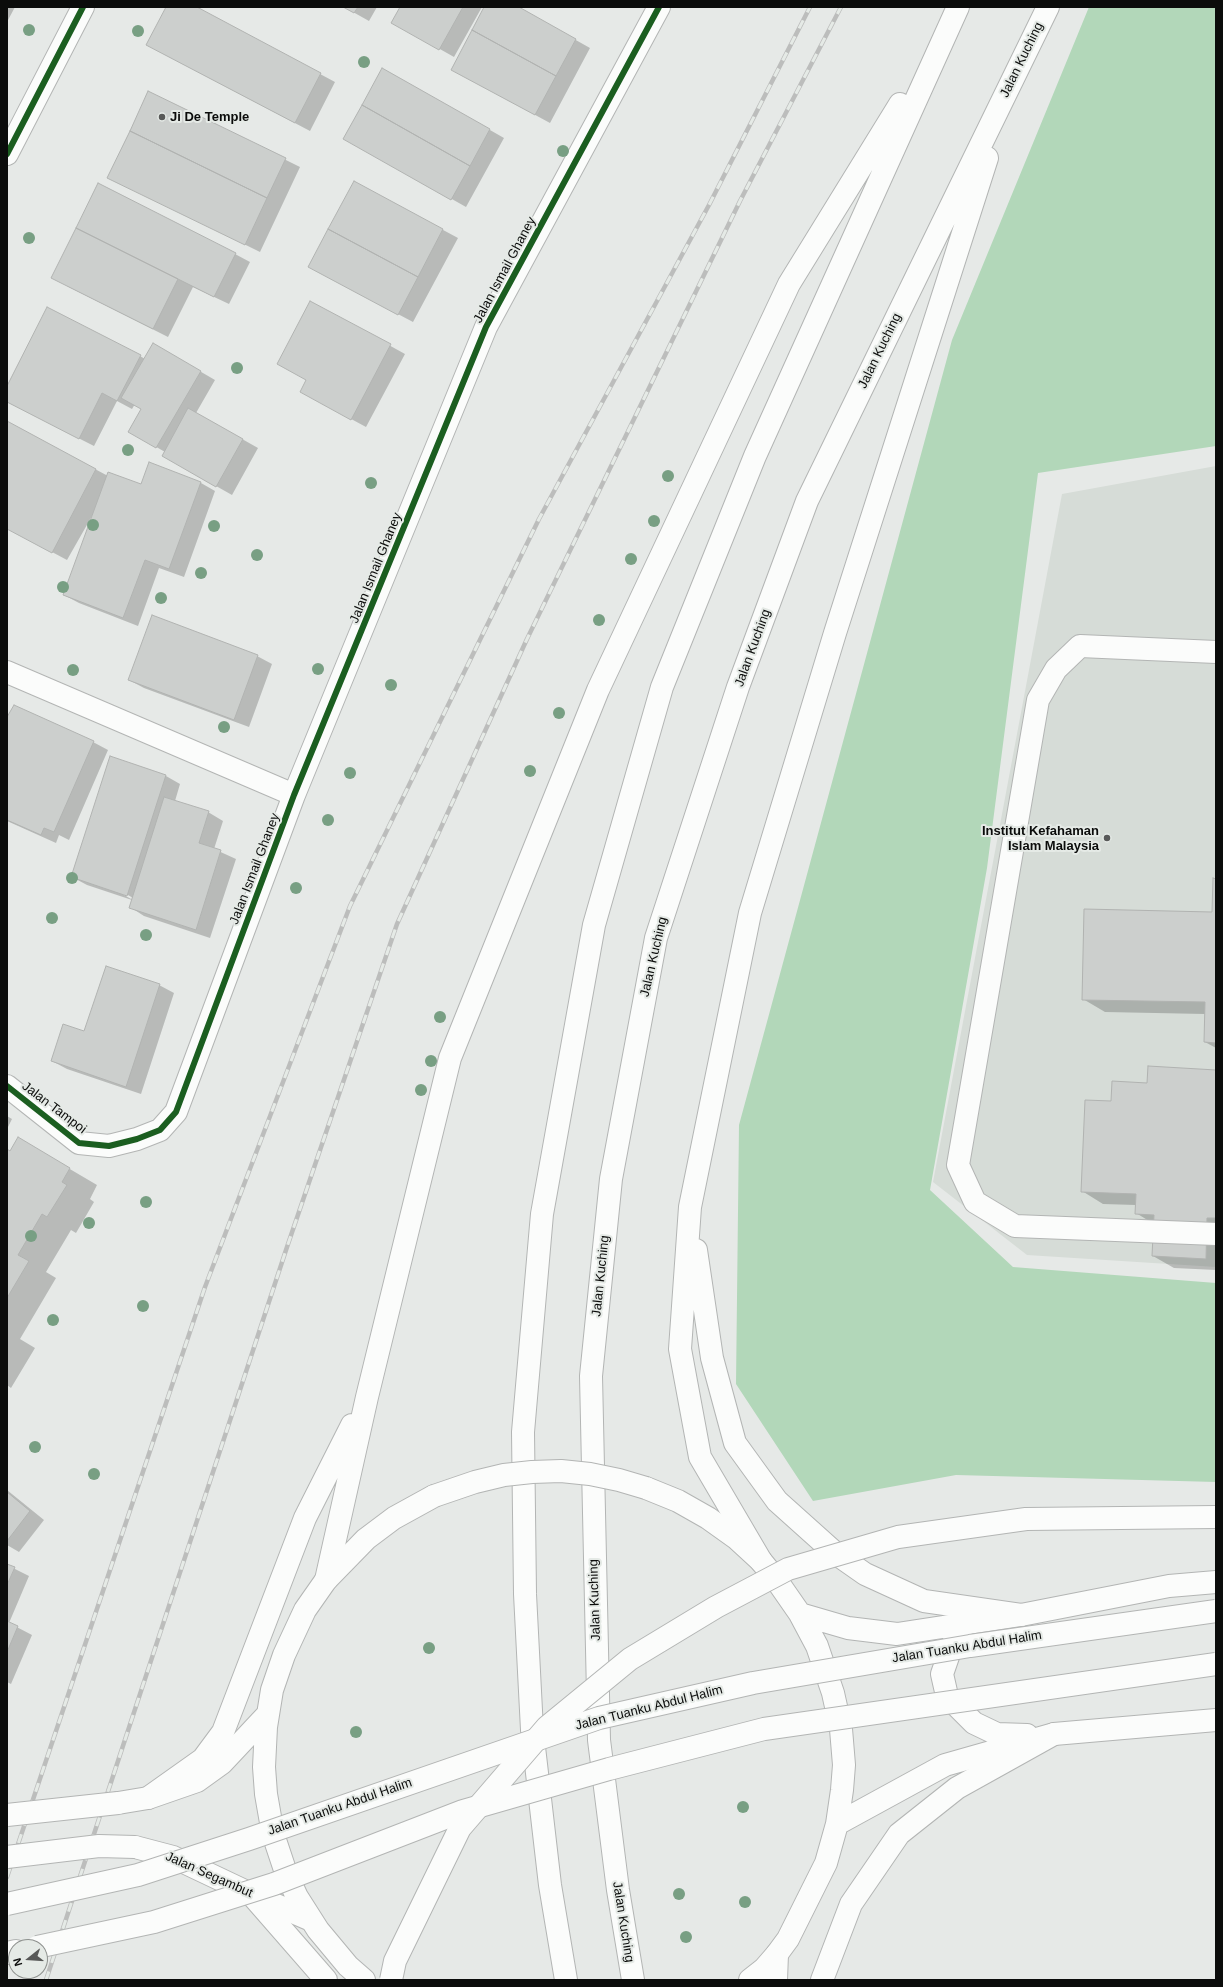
<!DOCTYPE html>
<html>
<head>
<meta charset="utf-8">
<style>
  body { margin:0 }
  #map { position:relative; width:1223px; height:1987px; overflow:hidden; background:#e6e9e7; font-family:Helvetica,sans-serif }
  canvas { display:block }
  .frame { position:absolute; inset:0; border:8px solid #0b0c0b; pointer-events:none }
  .north { position:absolute; left:8px; top:1939px; width:40px; height:40px; box-sizing:border-box; background:#e5eae6; border:1px solid #8e918e; border-radius:50%; rotate:253deg; font-size:11px; font-weight:700; line-height:16px; text-align:center; color:#0b0c0b }
  .north::after { content:''; display:block; margin:auto; width:14px; height:18px; background:#585958; clip-path:polygon(50% 0,100% 100%,50% 72%,0 100%) }
</style>
</head>
<body>
<div id="map">
<canvas width="1223" height="1987"></canvas>
<div class="frame"></div>
<div class="north">N</div>
</div>
<script>
const g = document.querySelector('canvas').getContext('2d');
g.lineJoin = 'round';
function paint(path, color) { g.fillStyle = color; g.fill(path, 'evenodd'); }
const poly = rows => new Path2D(rows.map(r => 'M' + r).join(''));
function strokePath(path, color, width, dash) { g.strokeStyle = color; g.lineWidth = width; g.lineCap = dash ? 'butt' : 'round'; g.setLineDash(dash || []); g.stroke(path); }
function label(font, color, halo, rows, align = 'center') {
  g.font = font + ' Helvetica,sans-serif'; g.lineWidth = 4; g.setLineDash([]); g.textBaseline = 'middle'; g.strokeStyle = halo; g.fillStyle = color; for (const [text, x, y, turn = 0] of rows) {
    g.save(); g.translate(x, y); g.rotate((+turn || 0) * Math.PI / 180); g.textAlign = isNaN(turn) ? turn : align; if (halo) g.strokeText(text, 0, 0); g.fillText(text, 0, 0); g.restore();
  }
}
paint(poly([
  [1216,466,1216,1267,1027,1255,933,1182,1062,494]
]), '#d6dcd7');
paint(poly([
  [1089,7,1216,7,1216,446,1038,473,987,868,930,1190,1013,1267,1216,1283,1216,1482,956,1475,813,1501,736,1384,739,1125,952,340]
]), '#b2d7b9');
paint(poly([
  [7,7,15,7,7,22],
  [167,7,195,7,335,82,310,131,162,53],
  [344,7,377,7,369,21],
  [401,7,482,7,454,57,392,22],
  [486,7,517,7,590,48,550,123,467,78],
  [383,69,504,138,466,207,344,138],
  [149,92,300,167,260,252,108,177],
  [354,182,458,238,413,322,324,275],
  [235,254,250,262,229,304,193,287,168,337,67,286],
  [311,302,405,354,366,427,316,400],
  [153,344,215,380,196,413,258,448,232,495,163,456,165,452,129,431,142,409,135,404,132,409,117,401,94,446,7,402,7,389,140,356,145,359],
  [7,422,108,476,142,486,201,483,215,491,184,577,159,568,138,626,79,603,64,595,96,509,67,560,7,528],
  [257,656,272,664,249,727,144,688,129,680],
  [7,718,93,742,108,750,69,840,59,835,56,843,7,821],
  [166,776,180,784,175,801,208,812,223,821,214,849,236,859,210,938,144,916,130,907,132,900,87,885,72,877],
  [123,892,133,898,133,900,122,894],
  [1216,880,1216,1048,1205,1042,1205,1014,1105,1012,1083,999,1213,913],
  [159,985,174,993,141,1094,67,1069,52,1061,85,1032],
  [1216,1071,1216,1270,1174,1268,1153,1256,1154,1224,1136,1213,1136,1205,1103,1204,1082,1191,1112,1102,1148,1084],
  [7,1116,12,1119,7,1129],
  [7,1150,11,1152,46,1155,97,1185,90,1199,94,1202,76,1233,71,1230,46,1272,56,1278,20,1339,35,1348,11,1388,7,1385],
  [7,1490,44,1520,19,1552,7,1545],
  [7,1565,29,1576,9,1623,32,1635,11,1684,7,1682]
]), '#0003');
const building = poly([
  [166,7,197,7,321,73,295,123,146,45,166,7],
  [343,7,358,7,354,13,343,7],
  [400,7,463,7,439,50,391,23,400,7],
  [484,7,519,7,576,39,556,76,472,30,484,7],
  [472,30,556,76,535,115,451,70,472,30],
  [382,68,490,129,470,166,362,105,382,68],
  [148,91,286,158,267,198,130,131,148,91],
  [362,105,470,166,451,200,343,139,362,105],
  [130,131,267,198,245,245,107,178,130,131],
  [354,181,443,229,418,277,328,229,354,181],
  [98,183,236,253,214,297,76,228,98,183],
  [76,228,178,279,153,329,51,278,76,228],
  [328,229,418,277,398,315,308,267,328,229],
  [310,301,391,344,351,420,300,392,306,380,277,364,310,301],
  [47,307,141,355,117,401,102,393,79,439,7,402,7,386,47,307],
  [153,343,201,371,156,448,128,432,141,409,121,398,153,343],
  [188,408,243,439,216,487,162,456,188,408],
  [7,421,96,469,52,553,7,529,7,421],
  [149,462,201,482,169,569,145,560,123,618,63,595,108,472,141,484,149,462],
  [152,615,258,655,234,720,128,680,152,615],
  [14,705,94,741,54,832,44,828,41,835,7,820,7,717,14,705],
  [110,756,166,775,127,896,71,877,110,756],
  [164,797,209,811,199,843,221,850,196,930,129,908,164,797],
  [1213,878,1216,879,1216,1043,1204,1042,1205,1002,1082,1000,1084,909,1212,912,1213,878],
  [106,966,160,984,126,1087,51,1061,63,1024,84,1031,106,966],
  [1148,1066,1216,1070,1216,1218,1207,1218,1206,1259,1152,1256,1154,1215,1135,1214,1136,1194,1081,1192,1085,1100,1111,1101,1112,1081,1147,1083,1148,1066],
  [18,1137,70,1168,62,1182,67,1185,47,1217,42,1214,18,1255,29,1261,7,1298,7,1149,10,1151,18,1137],
  [7,1492,30,1511,7,1541,7,1492],
  [7,1564,15,1567,7,1585,7,1564],
  [7,1621,18,1626,7,1652,7,1621]
]);
paint(building, '#cccfcd');
strokePath(building, '#b1b3b1', 1);
const minor = poly([
  [7,154,83,7],
  [1216,652,1080,646,1056,669,1038,700,958,1165,975,1202,1015,1226,1216,1234],
  [7,672,294,795],
  [7,1086,79,1143,109,1146,137,1139,160,1130,176,1112,294,795,486,327,659,7]
]);
const major = poly([
  [646,1488,678,1501,708,1518,736,1538,761,1561,775,1578,800,1614,817,1646,833,1693,841,1729,844,1765,842,1790,837,1824,826,1863,788,1939,777,1954,764,1969,750,1980],
  [800,1614,848,1628,897,1634,1021,1615,1169,1586,1216,1582],
  [962,1638,952,1645,942,1674,947,1696,974,1723,997,1734,1027,1735],
  [118,1803,148,1798,197,1781,222,1763,268,1714],
  [837,1824,945,1765,1054,1734,1216,1720],
  [135,1847,173,1857,251,1894,311,1920],
  [7,1953,16,1951],
  [364,1980,348,1966,318,1930,297,1897,286,1873,273,1834,266,1794,264,1767,266,1727,272,1690,284,1655,305,1610,326,1580,366,1539,394,1518,434,1496]
]);
const highway = poly([
  [696,1250,712,1358,735,1443,777,1501,835,1553,865,1574,924,1601,1021,1615],
  [761,1561,700,1457,680,1349,690,1207,750,913,835,633,987,158],
  [326,1580,367,1397,450,1058,598,690,789,284,900,104],
  [148,1798,203,1759,223,1732,305,1518,352,1425],
  [251,1894,326,1980],
  [566,1980,550,1885,532,1730,525,1594,523,1432,542,1214,594,925,662,687,755,456,958,7],
  [633,1980,618,1890,599,1740,591,1376,611,1179,656,938,738,687,807,501,1048,7],
  [776,1980,777,1954],
  [822,1980,851,1904,899,1834,957,1788,1054,1734]
]);
strokePath(minor, '#b3b5b4', 24);
strokePath(major, '#b3b5b4', 24);
strokePath(highway, '#b3b5b4', 24);
strokePath(minor, '#fbfcfb', 22);
strokePath(major, '#fbfcfb', 22);
strokePath(highway, '#fbfcfb', 22);
const rail = poly([
  [7,1877,205,1287,350,906,539,519,709,205,810,7],
  [46,1980,287,1247,397,924,527,639,740,201,841,7]
]);
strokePath(rail, '#bcbdbc', 4.5);
strokePath(rail, '#e5eae6', 3, [9]);
const majorBridge = poly([
  [434,1496,475,1482,504,1475,532,1472,561,1471,590,1474,619,1480,646,1488],
  [7,1815,118,1803],
  [7,1857,99,1846,135,1847],
  [7,1904,138,1875,249,1839,599,1718,753,1683,970,1646,1216,1611],
  [37,1947,154,1922,274,1884,463,1811,609,1769,764,1729,1216,1664]
]);
const highwayBridge = poly([
  [391,1980,395,1961,460,1828,547,1727,630,1659,716,1607,788,1569,898,1537,1026,1519,1216,1517]
]);
strokePath(majorBridge, '#b3b5b4', 24, []);
strokePath(highwayBridge, '#b3b5b4', 24, []);
strokePath(majorBridge, '#fbfcfb', 22);
strokePath(highwayBridge, '#fbfcfb', 22);
strokePath(poly([
  [7,154,83,7],
  [7,1086,79,1143,109,1146,137,1139,160,1130,176,1112,294,795,486,327,659,7]
]), '#1b5e20', 6);
g.fillStyle = '#789f83';
for (const [x, y] of [
  [29,30],
  [138,31],
  [364,62],
  [563,151],
  [29,238],
  [237,368],
  [128,450],
  [668,476],
  [371,483],
  [654,521],
  [93,525],
  [214,526],
  [257,555],
  [631,559],
  [201,573],
  [63,587],
  [161,598],
  [599,620],
  [318,669],
  [73,670],
  [391,685],
  [559,713],
  [224,727],
  [530,771],
  [350,773],
  [328,820],
  [72,878],
  [296,888],
  [52,918],
  [146,935],
  [440,1017],
  [431,1061],
  [421,1090],
  [146,1202],
  [89,1223],
  [31,1236],
  [143,1306],
  [53,1320],
  [35,1447],
  [94,1474],
  [429,1648],
  [356,1732],
  [743,1807],
  [679,1894],
  [745,1902],
  [686,1937]
]) { g.beginPath(); g.arc(x, y, 6, 0, 2 * Math.PI); g.fill(); }
for (const [x, y, r, color] of [
  [162,117,4,"#585958"],
  [1107,838,4,"#585958"]
]) { const dot = new Path2D(); dot.arc(x, y, r, 0, 2 * Math.PI); g.fillStyle = color; g.fill(dot); strokePath(dot, '#e5eae6', 1.5); }
label('13px', '#0b0c0b', '#e5eae6', [
  ["Jalan Kuching",1022,60,-64],
  ["Jalan Ismail Ghaney",505,270,-62],
  ["Jalan Kuching",880,351,-64],
  ["Jalan Ismail Ghaney",376,568,-68],
  ["Jalan Kuching",753,648,-70],
  ["Jalan Ismail Ghaney",255,869,-69],
  ["Jalan Kuching",654,957,-77],
  ["Jalan Tampoi",54,1108,37],
  ["Jalan Kuching",601,1276,-84],
  ["Jalan Kuching",595,1600,-92],
  ["Jalan Tuanku Abdul Halim",967,1647,-9],
  ["Jalan Tuanku Abdul Halim",649,1708,-14],
  ["Jalan Tuanku Abdul Halim",340,1807,-19],
  ["Jalan Segambut",209,1875,24],
  ["Jalan Kuching",623,1922,81]
]);
label('bold 13px', '#0b0c0b', '#e5eae6', [
  ["Ji De Temple",170,117],
  ["Institut Kefahaman",1099,831,"right"],
  ["Islam Malaysia",1099,846,"right"]
], 'left');
</script>
</body>
</html>
